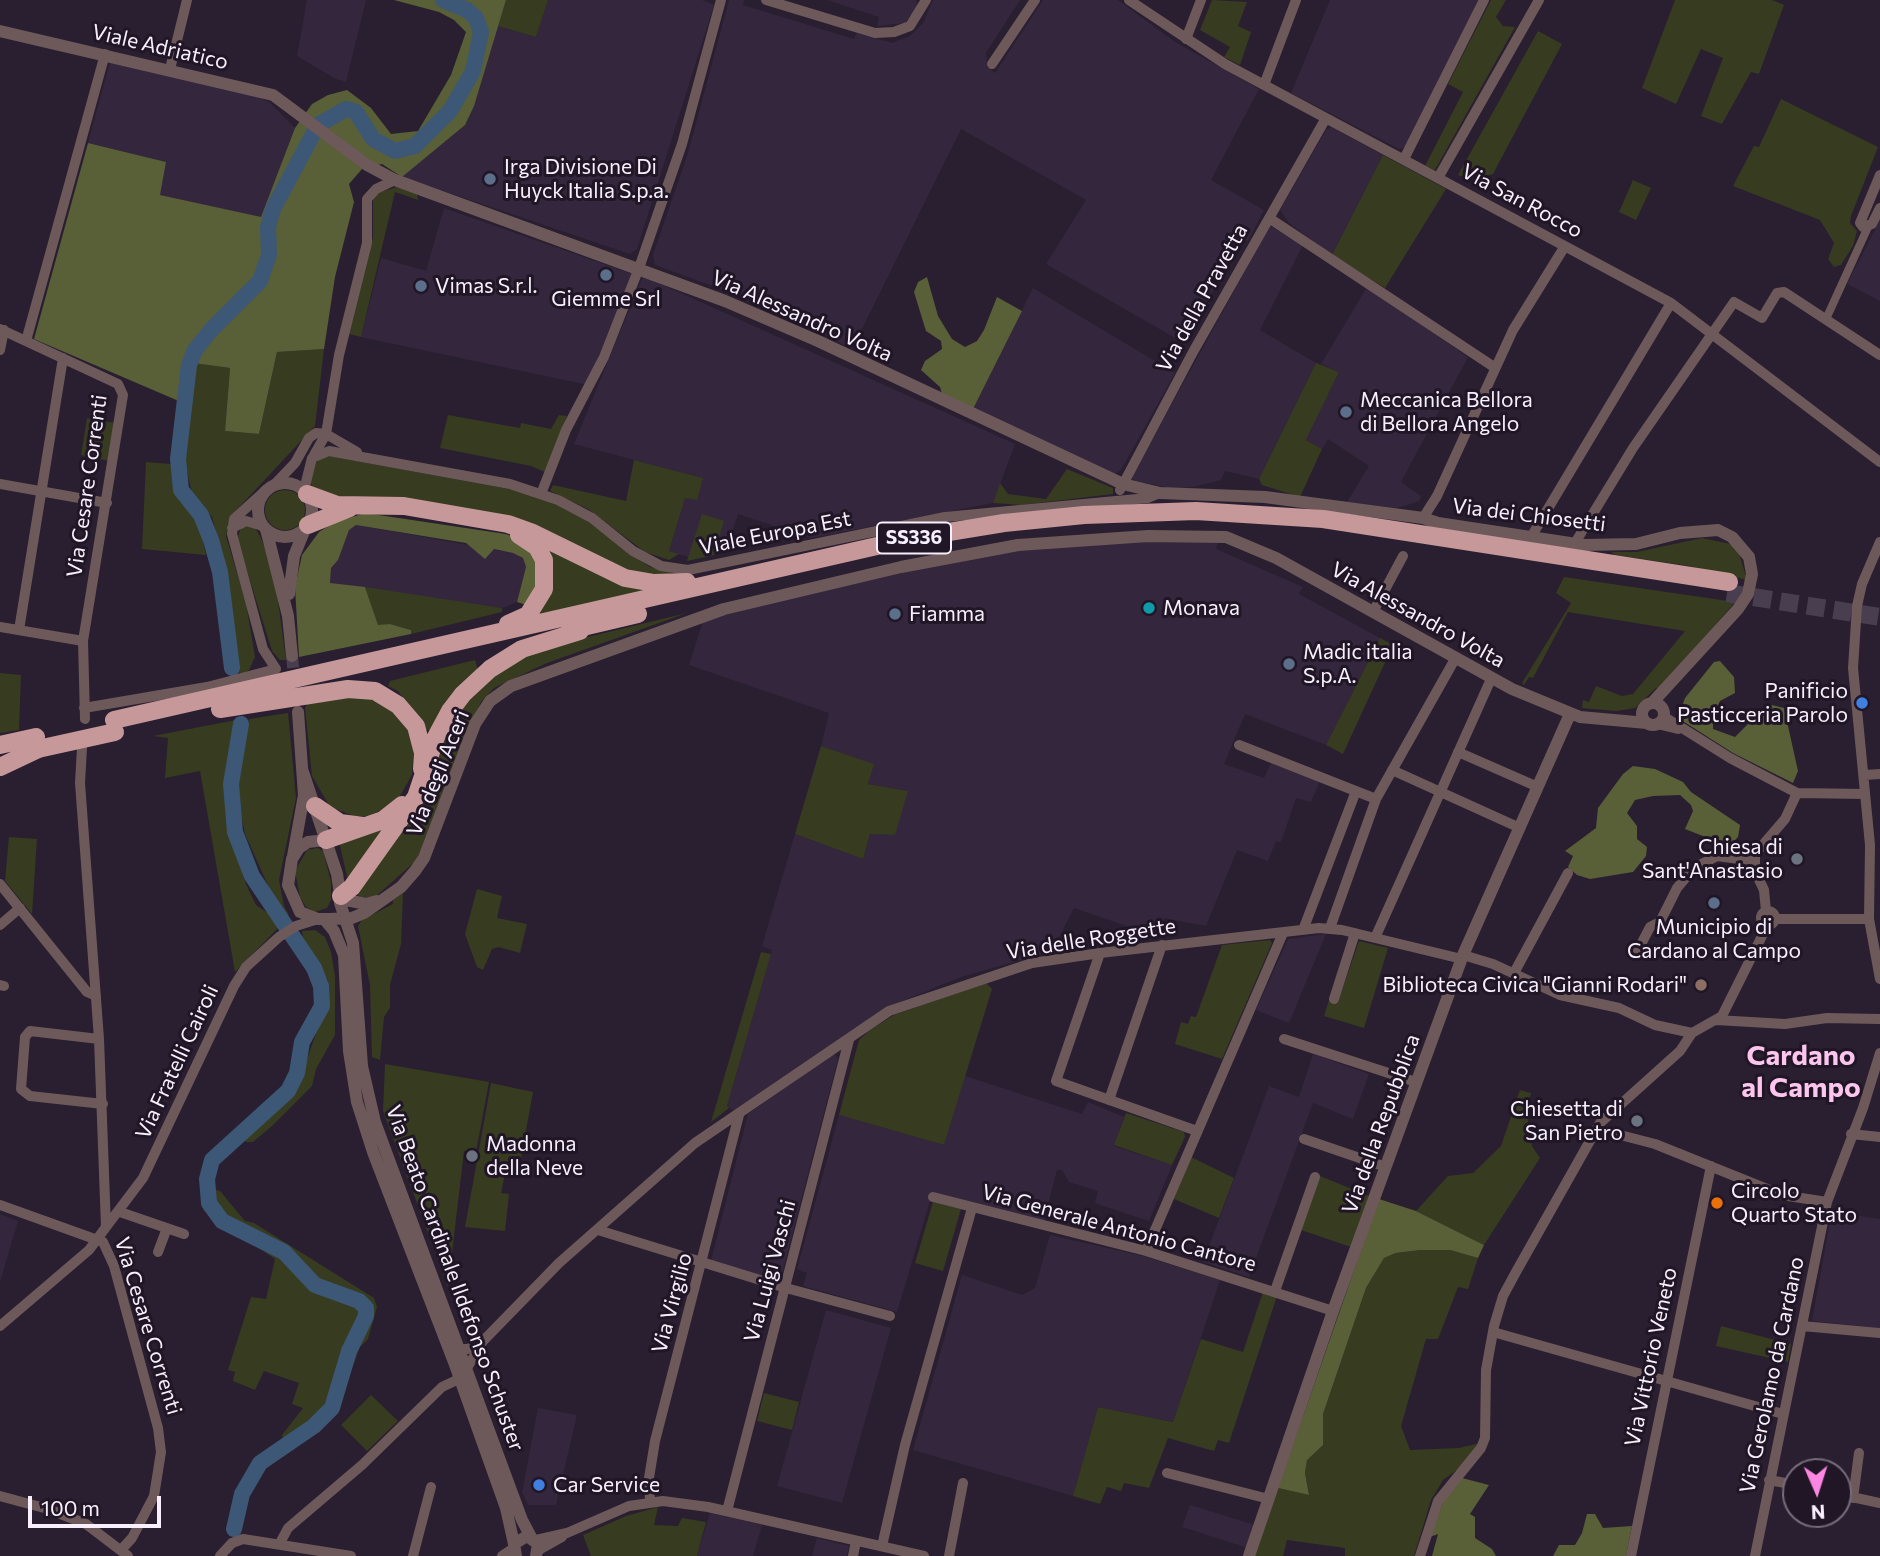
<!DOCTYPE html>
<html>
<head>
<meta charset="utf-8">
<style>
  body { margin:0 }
  #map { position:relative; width:1880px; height:1556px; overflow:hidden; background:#291f30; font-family:Commissioner,sans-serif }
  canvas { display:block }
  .north { position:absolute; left:1782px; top:1458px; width:70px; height:70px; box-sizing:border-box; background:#201626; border:2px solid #766d7c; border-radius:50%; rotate:177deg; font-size:19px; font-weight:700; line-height:28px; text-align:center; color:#f7f0fc }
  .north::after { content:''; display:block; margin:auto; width:24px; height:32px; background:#fd86e2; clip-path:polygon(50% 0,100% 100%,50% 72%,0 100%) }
  .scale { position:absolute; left:28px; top:1496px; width:133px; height:32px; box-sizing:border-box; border:4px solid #f7f0fc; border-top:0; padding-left:9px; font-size:21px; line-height:24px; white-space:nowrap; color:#f7f0fc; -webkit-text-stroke:5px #201626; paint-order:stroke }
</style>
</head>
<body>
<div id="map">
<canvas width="1880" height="1556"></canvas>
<div class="north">N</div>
<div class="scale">100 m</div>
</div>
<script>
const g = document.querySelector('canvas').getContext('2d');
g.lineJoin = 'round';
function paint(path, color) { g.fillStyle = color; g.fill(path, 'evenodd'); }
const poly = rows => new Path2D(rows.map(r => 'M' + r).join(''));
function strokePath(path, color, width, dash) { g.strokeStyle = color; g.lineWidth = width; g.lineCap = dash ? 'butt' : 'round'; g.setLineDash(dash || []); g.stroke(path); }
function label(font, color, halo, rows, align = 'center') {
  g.font = font + ' Commissioner,sans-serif'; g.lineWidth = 6; g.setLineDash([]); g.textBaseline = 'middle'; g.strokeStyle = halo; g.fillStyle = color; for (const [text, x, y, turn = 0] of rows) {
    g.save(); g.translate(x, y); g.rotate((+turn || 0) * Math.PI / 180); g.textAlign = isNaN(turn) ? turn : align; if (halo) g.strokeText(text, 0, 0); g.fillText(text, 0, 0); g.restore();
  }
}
paint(poly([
  [307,0,366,0,346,82,334,78,297,56],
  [548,0,702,0,714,5,637,249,630,254,402,177,467,121,498,26,536,37],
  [729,0,744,0,743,5,854,39,857,33,892,43,910,36,923,23,933,0,1020,0,986,53,987,67,995,73,1043,0,1118,0,1175,42,1259,89,1211,180,1264,210,1248,241,1242,238,1184,343,1046,264,1086,200,961,129,852,349,762,304,655,265,653,255,688,153],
  [827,0,916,0,918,7,905,23,877,26,879,17],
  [1330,0,1480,0,1405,147,1399,149,1291,93],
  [110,62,253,95,269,102,295,128,261,218,159,195,166,162,88,143],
  [1331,127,1383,155,1332,255,1289,223,1280,210,1326,130],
  [444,208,632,274,588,385,361,337,381,258,426,271],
  [1880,220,1880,301,1847,284],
  [1270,226,1303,245,1260,330,1316,363,1259,479,1225,471,1221,480,1193,487,1170,488,1136,481,1131,478],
  [643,276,1015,444,993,503,811,538,738,514,726,552,687,561,688,557,669,551,685,497,703,478,574,444],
  [1367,287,1468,357,1401,482,1421,496,1420,501,1397,508,1347,502,1369,466,1328,439,1322,449,1306,440,1339,372,1321,364],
  [1033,288,1175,373,1121,470,1114,474,973,409],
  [356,525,513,553,523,558,526,567,517,602,502,608,330,584,331,568,338,560,349,529],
  [1175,539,1218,541,1216,549,1303,587,1299,594,1380,638,1326,745,1245,714,1224,764,1264,778,1271,763,1320,781,1311,802,1296,798,1281,842,1276,841,1268,861,1237,850,1206,926,1164,918,1156,936,1074,908,1052,951,961,977,885,1008,734,1111,727,1106,772,950,762,946,795,834,863,859,870,834,908,791,868,784,873,764,821,746,829,713,689,665,704,618,960,559,1040,547],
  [1326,934,1289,1023,1256,1010,1288,939],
  [834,1053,838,1059,780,1281,711,1261,748,1114],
  [1313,1054,1369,1074,1353,1119,1313,1103,1249,1277,1203,1262,1269,1086,1299,1097],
  [965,1076,1082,1114,1088,1102,1124,1117,1114,1146,1172,1165,1149,1221,1095,1203,1098,1191,1069,1182,1062,1170,1057,1170,1044,1221,932,1194,897,1312,803,1286,807,1273,797,1269,839,1115,944,1145],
  [0,1214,18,1221,0,1282],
  [1847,1214,1880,1219,1880,1328,1812,1321,1831,1216,1846,1219],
  [1050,1235,1143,1256,1220,1280,1173,1422,1098,1407,1073,1496,913,1450,962,1275,1022,1295,1035,1288],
  [826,1310,891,1328,842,1503,777,1486],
  [538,1408,577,1415,556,1505,528,1505,522,1492],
  [1190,1505,1255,1525,1248,1548,1182,1527],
  [710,1513,762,1525,753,1556,697,1556],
  [817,1538,849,1546,847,1556,812,1556]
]), '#34273d');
paint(poly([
  [506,0,548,0,536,37,498,26],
  [1212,0,1247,2,1238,26,1251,32,1240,65,1224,57,1230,47,1200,30],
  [1491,0,1506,0,1496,17,1503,26,1515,27,1435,170,1425,166,1463,92,1448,84],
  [1675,0,1772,0,1784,5,1759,74,1751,72,1722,124,1701,116,1723,58,1701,49,1676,104,1642,88],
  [1538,31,1562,44,1493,174,1472,180,1458,175],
  [1781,99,1878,147,1851,216,1850,223,1857,231,1853,246,1841,265,1834,267,1828,259,1834,243,1820,220,1733,186,1754,146,1759,147],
  [1383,155,1446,189,1385,288,1332,255],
  [1633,180,1651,188,1636,220,1619,212],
  [397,187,417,194,418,200,395,192,361,337,349,334,373,237,373,198,377,193],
  [324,349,315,426,230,517,226,536,246,603,255,657,249,670,240,676,220,547,212,517,193,497,183,455,194,363,230,368,225,431,259,434,277,352],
  [1316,363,1339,372,1306,440,1322,449,1300,497,1262,485,1259,479],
  [448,415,520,428,521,423,551,429,559,415,567,416,545,472,531,466,440,448],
  [87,418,115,423,109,461,81,455],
  [329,456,519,491,549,501,587,520,635,557,650,567,670,571,673,578,637,575,562,542,332,500,312,487,309,477,318,459],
  [634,460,703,478,697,500,685,498,669,551,679,554,669,560,645,552,588,509,550,491,553,485,626,501],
  [146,462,171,464,177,494,198,519,206,555,142,549],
  [1067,469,1113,488,1113,494,1021,505,993,503,1000,483,1008,494,1046,499],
  '265 510a20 20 0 1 1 40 0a20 20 0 1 1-40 0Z',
  [702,514,724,521,714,555,687,561],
  [248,525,254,526,260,536,274,571,286,660,280,660,272,651,237,539,241,527],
  [1702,538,1731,544,1738,550,1747,580,1689,566,1615,555,1611,552,1637,552],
  [541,542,660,590,533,620,550,593],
  [1564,577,1735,602,1659,690,1656,688,1635,708,1617,711,1582,708,1583,700,1589,702,1596,686,1622,696,1633,694,1685,631,1568,612,1533,678,1529,677,1524,685,1522,683,1571,603,1556,593],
  [365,587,502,608,502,612,411,634,411,630,390,624,378,626],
  [687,613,547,663,494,688,481,702,455,760,419,858,374,898,360,897,357,894,431,766,457,710,500,667,542,648],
  [1380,638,1393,645,1343,754,1326,745],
  [475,660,478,670,432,730,425,730,398,691,388,686,390,681],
  [0,673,21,675,19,730,0,733],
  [346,697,372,697,383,701,407,724,414,745,412,775,400,796,388,808,367,816,354,816,330,807,312,776,305,708,308,702],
  [288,713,296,798,279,880,284,906,289,915,283,919,245,834,235,785,249,719],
  [236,720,224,780,226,818,246,884,256,905,271,915,278,928,235,972,200,771,165,778,168,738,153,736],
  [821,746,874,764,868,784,908,791,895,835,870,834,863,859,795,834],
  [383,828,350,877,347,877,339,841],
  [9,837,37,839,32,914,5,881],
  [318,848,323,851,331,882,331,900,327,908,315,912,306,907,300,897,295,871,307,850],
  [477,889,502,896,497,918,527,924,520,953,499,947,492,949,483,970,477,967,465,934],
  [403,893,401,944,390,985,390,1008,384,1017,380,1060,372,1057,370,985,358,926,362,920,393,904,393,900],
  [315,930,325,937,331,952,335,976,335,1035,316,1069,312,1086,272,1126,253,1142,246,1142,245,1138,251,1130,267,1121,298,1084,327,1003,328,980,304,946,302,931],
  [1270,940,1272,943,1222,1059,1175,1044,1181,1022,1188,1024,1191,1016,1196,1017,1222,945],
  [1359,941,1388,948,1364,1028,1324,1016,1329,1000,1338,1002],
  [761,952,771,954,727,1106,729,1108,711,1122],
  [986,983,992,989,944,1145,839,1115,859,1040,870,1030,894,1015],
  [385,1064,489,1082,476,1152,464,1151,448,1287,383,1111],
  [491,1083,533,1092,521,1158,505,1174,501,1193,509,1194,505,1231,465,1227],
  [1520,1090,1531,1093,1527,1110,1529,1131,1532,1146,1540,1158,1484,1245,1416,1211,1448,1176,1473,1173,1501,1146],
  [1126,1113,1184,1132,1185,1137,1172,1165,1114,1145],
  [1191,1157,1234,1178,1219,1218,1174,1199],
  [1320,1176,1369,1196,1351,1247,1301,1230],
  [213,1189,220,1191,245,1221,254,1223,374,1298,377,1307,368,1339,360,1347,334,1417,304,1435,296,1446,285,1450,282,1435,303,1408,292,1404,299,1383,264,1371,255,1390,233,1381,235,1372,228,1370,251,1297,266,1299,275,1259,204,1211,202,1196],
  [933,1202,961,1209,943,1271,915,1263],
  [1420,1250,1450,1250,1478,1258,1468,1289,1458,1287,1438,1339,1426,1339,1401,1426,1410,1450,1459,1448,1480,1443,1465,1464,1443,1480,1431,1500,1414,1556,1345,1556,1345,1548,1287,1540,1283,1556,1255,1556,1278,1488,1309,1495,1305,1473,1307,1459,1323,1445,1323,1414,1366,1288,1384,1258,1396,1253],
  [1263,1292,1277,1296,1229,1443,1218,1440,1214,1451,1168,1438,1149,1488,1124,1483,1121,1491,1107,1487,1100,1504,1073,1496,1098,1407,1173,1422,1201,1339,1243,1352],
  [1721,1326,1791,1344,1788,1362,1716,1346],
  [764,1393,799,1402,792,1430,757,1421],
  [371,1395,398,1421,367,1451,341,1425],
  [658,1507,654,1525,678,1526,682,1518,706,1522,697,1556,591,1556,583,1535,626,1516]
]), '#373b20');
paint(poly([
  [394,0,506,0,474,106,465,125,402,177,382,164,362,169,349,184,354,202,335,277,324,349,277,352,259,434,225,431,230,368,186,362,181,402,34,339,88,143,166,162,160,195,261,217,295,128,312,104,328,95,347,90,371,108,391,134,418,131,451,75,466,32,454,20,439,12],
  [927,277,938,316,952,339,965,347,977,341,984,330,997,297,1022,311,973,409,942,394,940,387,921,370,925,361,942,349,941,341,926,331,914,292,918,282],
  [365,513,506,534,521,540,534,549,541,574,529,606,517,602,526,567,523,558,513,553,494,549,485,559,466,543,356,525,349,530,338,560,331,568,330,583,365,587,378,625,390,624,411,630,411,634,299,657,295,587,302,555,319,532,333,523],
  [1720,661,1734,677,1735,693,1720,701,1713,715,1713,729,1735,737,1762,710,1772,705,1784,708,1798,771,1793,783,1733,753,1678,718,1685,698,1714,662],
  [1633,766,1655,769,1683,782,1691,792,1740,825,1738,837,1733,842,1718,842,1685,829,1693,811,1691,805,1680,795,1653,796,1635,800,1627,813,1637,826,1637,839,1647,847,1646,856,1633,872,1590,879,1577,875,1568,867,1573,856,1565,851,1596,828,1598,808,1623,774],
  [1379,1199,1416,1211,1484,1245,1478,1258,1450,1250,1420,1250,1396,1253,1384,1258,1366,1288,1323,1414,1323,1445,1307,1460,1305,1473,1309,1495,1278,1488],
  [1462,1478,1489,1485,1470,1514,1475,1517,1475,1538,1492,1549,1496,1556,1432,1556,1438,1534,1430,1537,1447,1491],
  [1587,1514,1595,1514,1603,1528,1632,1526,1626,1556,1553,1556,1559,1545,1575,1545,1582,1533]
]), '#595f37');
strokePath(poly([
  [232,668,220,572,211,540,201,515,181,490,178,459,189,365,195,350,211,330,260,281,269,255,268,227,273,209,318,125,346,109,356,112,373,139,395,151,415,146,450,111,473,71,481,32,476,18,467,10,443,0],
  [234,1529,242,1494,260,1463,314,1426,332,1408,349,1351,366,1316,366,1308,359,1301,315,1285,284,1252,222,1221,209,1203,207,1179,212,1160,288,1091,297,1073,302,1042,322,1006,321,986,314,968,252,876,235,832,231,784,241,724]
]), '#3d5876', 16);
strokePath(poly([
  [292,656,295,687]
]), '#483e4f', 12, [12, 6]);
strokePath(poly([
  [1727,593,1880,617]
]), '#483e4f', 18, [18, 9]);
strokePath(poly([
  [1826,319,1868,227]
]), '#6e595a', 8);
strokePath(poly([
  [766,0,875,33,894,32,910,26,926,0],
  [1129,0,1225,64,1671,303,1880,462],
  [1186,39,1201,0],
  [992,64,1035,0],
  [170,69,187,0],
  [1264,85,1296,0],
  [1404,159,1484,0],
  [1880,175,1860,223,1863,227,1872,224,1880,208],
  [1438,178,1539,0],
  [1269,218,1494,367],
  [0,329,118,384,123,395,83,641,85,719],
  [26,341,105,54],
  [0,350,4,330],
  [314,455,326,434,339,355,367,243,367,199,376,189,395,180],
  [0,484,107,503],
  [274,485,295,463,309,438,316,433,326,434,357,452],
  [304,490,312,458,329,451,510,484,558,500,592,518,633,551,661,566,688,570,945,517,1148,498,1160,493],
  [1120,490,1193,352,1326,118],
  [541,494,566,430,604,357,639,268,682,144,721,0],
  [1423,518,1437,496,1513,330,1565,246],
  [232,528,246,521,263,526],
  [1531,537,1671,303],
  [1880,542,1862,584,1857,606,1853,668,1870,845,1869,919,1880,979],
  [1575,543,1633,448,1734,302,1762,318,1777,293,1784,292,1880,355],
  [1373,612,1403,556],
  [0,627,83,641],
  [19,630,63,358],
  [84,708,207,687,276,669,263,649,232,534,234,519,266,490],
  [1663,716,1730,758,1797,793,1865,794],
  [1657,724,1678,729],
  [1239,745,1376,799],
  [1458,752,1538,787],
  [1392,770,1520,828],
  [1865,775,1880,774],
  [0,884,87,992,96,996],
  '1761 918a7 7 0 1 1 14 0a7 7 0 1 1-14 0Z',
  [1766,911,1764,890,1755,871,1755,854,1785,819,1797,793],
  [1775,919,1869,919],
  [0,925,20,908],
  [1330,928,1376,799,1455,659],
  [1303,930,1356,791],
  [1375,938,1491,679],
  [1100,953,1056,1081,1197,1131],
  [1636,954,1650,927,1660,922,1677,888,1694,868,1717,856,1754,861],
  [1463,955,1493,964,1560,995,1619,1008,1655,1025,1692,1033],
  [1514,973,1568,873],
  [0,985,4,986],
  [1334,999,1355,933],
  [1716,1020,1785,1024,1827,1018,1880,1019],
  [99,1039,30,1031,25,1037,21,1089,30,1096,103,1104],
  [1284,1039,1416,1082],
  [1109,1100,1162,945],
  [1597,1129,1655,1144,1782,1195,1827,1202],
  [1851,1134,1880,1137],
  [1304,1139,1386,1167],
  [933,1197,1146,1251,1333,1311],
  [0,1205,103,1242,114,1266,158,1428,161,1452,154,1496,132,1538,121,1550],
  [120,1212,184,1234],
  [106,1227,143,1178,234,986,246,967,279,937,296,926,318,919],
  [598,1230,786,1288,890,1316],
  [1146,1251,1283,933],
  [158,1252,167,1228],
  [1275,1291,1315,1177],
  [0,1326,89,1250,106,1227,99,1039,80,783,82,748],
  [1802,1326,1880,1333],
  [1493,1332,1783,1414],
  [460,1349,468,1349,484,1340,559,1263,695,1143,889,1011,1032,963,1100,953,1319,928,1342,930,1462,959],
  [467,1368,482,1343],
  [1167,1473,1269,1499],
  [1769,1480,1796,1485],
  [1838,1494,1880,1503],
  [0,1496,48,1509,86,1524,128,1556],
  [1853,1498,1859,1453],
  [650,1501,649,1478,655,1441,739,1115],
  [727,1511,849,1040],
  [536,1540,567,1533,629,1506,663,1501,708,1507,924,1556],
  [280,1543,288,1528,362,1465,442,1387,459,1379],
  [882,1546,905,1445,972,1208],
  [539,1550,562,1537],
  [220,1556,232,1543,243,1539,351,1556],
  [413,1556,431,1487],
  [502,1556,514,1548],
  [853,1556,856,1541],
  [949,1556,963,1483],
  [1420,1556,1438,1501,1481,1448,1485,1438,1486,1370,1494,1326,1503,1296,1516,1272,1600,1123,1680,1051,1692,1033,1722,1016,1767,926],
  [1631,1556,1711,1166],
  [1755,1556,1827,1202,1863,1108,1880,1053]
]), '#6e595a', 10);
strokePath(poly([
  [0,31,273,95,367,165,395,180,725,301,818,341,1123,484,1160,493,1265,497,1423,518,1438,523,1583,545,1636,544,1680,533,1718,530,1732,537,1749,557,1752,574,1748,594,1738,609,1652,703],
  '258 510a27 27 0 1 1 54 0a27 27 0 1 1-54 0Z',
  [266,529,288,616,292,656],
  [289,594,294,556,305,529],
  '1642 714a11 11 0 1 1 22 0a11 11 0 1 1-22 0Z',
  [303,772,337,874,341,901],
  [326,840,308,842,299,848,292,859,288,885,300,912,318,919,330,919],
  [293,856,304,795,298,712],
  [341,899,366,904,377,901],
  [340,903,353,943,362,1066,375,1122,522,1520,531,1537],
  [324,919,334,931,344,955,349,1051,357,1102,373,1152,454,1362,506,1508,514,1544],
  [329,919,352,918,364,913,401,887,415,871,424,858,475,724,490,701,511,686,724,609,901,567,1018,545,1148,536,1226,537,1276,558,1512,689,1580,717,1647,723],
  [516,1556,514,1544,527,1536,538,1544,536,1556],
  [1249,1556,1333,1311,1463,955,1570,714]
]), '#6e595a', 12);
strokePath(poly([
  [307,494,337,505,404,506,508,524,533,533,625,578,654,583,687,582],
  [308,525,350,508],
  [508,624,528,615,544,589,544,560,537,547,519,535],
  [570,630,638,614],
  [220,709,348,689,375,691,398,705,416,726,423,753,422,769],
  [114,720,912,538,1004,523,1084,515,1196,511,1323,519,1729,582],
  [0,745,36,737],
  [0,767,38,749],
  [315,806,340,823,363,826],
  [326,840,383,820,402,805],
  [341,896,352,887,416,797,436,737,450,711,463,694,490,669,522,649,580,631]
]), '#c6989a', 18);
strokePath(poly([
  [38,749,115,732]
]), '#c6989a', 18);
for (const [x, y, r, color] of [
  [490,179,7,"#5c6f8a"],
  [606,275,7,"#5c6f8a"],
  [421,286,7,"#5c6f8a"],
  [1346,412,7,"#5c6f8a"],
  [1149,608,7,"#0f9aa8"],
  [895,614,7,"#5c6f8a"],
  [1289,664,7,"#5c6f8a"],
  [1862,703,7,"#3f7fe0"],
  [1797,859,7,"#6b7280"],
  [1714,903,7,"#5c6f8a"],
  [1701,985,7,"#8d6e63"],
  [1637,1121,7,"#6b7280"],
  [472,1156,7,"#6b7280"],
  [1717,1203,7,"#e8710a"],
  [539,1485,7,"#3f7fe0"]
]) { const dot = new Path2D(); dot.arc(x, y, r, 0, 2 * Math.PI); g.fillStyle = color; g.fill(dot); strokePath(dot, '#201626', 2.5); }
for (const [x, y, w] of [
  [914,538,74]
]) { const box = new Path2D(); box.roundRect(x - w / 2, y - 15.5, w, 31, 5); g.fillStyle = '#201626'; g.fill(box); strokePath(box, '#f7f0fc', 2); }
label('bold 19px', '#f7f0fc', null, [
  ["SS336",914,538]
]);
label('21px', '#f7f0fc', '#201626', [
  ["Viale Adriatico",160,47,13],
  ["Via San Rocco",1522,201,28],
  ["Via della Pravetta",1202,298,-61],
  ["Via Alessandro Volta",802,316,24],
  ["Via Cesare Correnti",87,486,-82],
  ["Via dei Chiosetti",1529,515,7],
  ["Viale Europa Est",775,533,-11],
  ["Via Alessandro Volta",1418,615,29],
  ["Via degli Aceri",438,773,-68],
  ["Via delle Roggette",1091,939,-9],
  ["Via Fratelli Cairoli",177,1062,-65],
  ["Via della Repubblica",1381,1124,-70],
  ["Via Generale Antonio Cantore",1119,1228,15],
  ["Via Luigi Vaschi",770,1271,-75],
  ["Via Beato Cardinale Ildefonso Schuster",455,1278,70],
  ["Via Virgilio",672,1303,-75],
  ["Via Cesare Correnti",148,1326,73],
  ["Via Vittorio Veneto",1651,1357,-78],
  ["Via Gerolamo da Cardano",1772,1375,-78]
]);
label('21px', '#f7f0fc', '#201626', [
  ["Irga Divisione Di",504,167],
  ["Huyck Italia S.p.a.",504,191],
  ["Vimas S.r.l.",435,286],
  ["Giemme Srl",606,299,"center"],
  ["Meccanica Bellora",1360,400],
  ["di Bellora Angelo",1360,424],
  ["Monava",1163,608],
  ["Fiamma",909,614],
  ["Madic italia",1303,652],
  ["S.p.A.",1303,676],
  ["Panificio",1848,691,"right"],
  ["Pasticceria Parolo",1848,715,"right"],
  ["Chiesa di",1783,847,"right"],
  ["Sant'Anastasio",1783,871,"right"],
  ["Municipio di",1714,927,"center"],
  ["Cardano al Campo",1714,951,"center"],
  ["Biblioteca Civica \"Gianni Rodari\"",1687,985,"right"],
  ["Chiesetta di",1623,1109,"right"],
  ["San Pietro",1623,1133,"right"],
  ["Madonna",486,1144],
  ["della Neve",486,1168],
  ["Circolo",1731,1191],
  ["Quarto Stato",1731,1215],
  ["Car Service",553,1485]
], 'left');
label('bold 28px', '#fcc5ed', '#201626', [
  ["Cardano",1801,1056],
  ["al Campo",1801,1088]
]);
</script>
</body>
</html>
